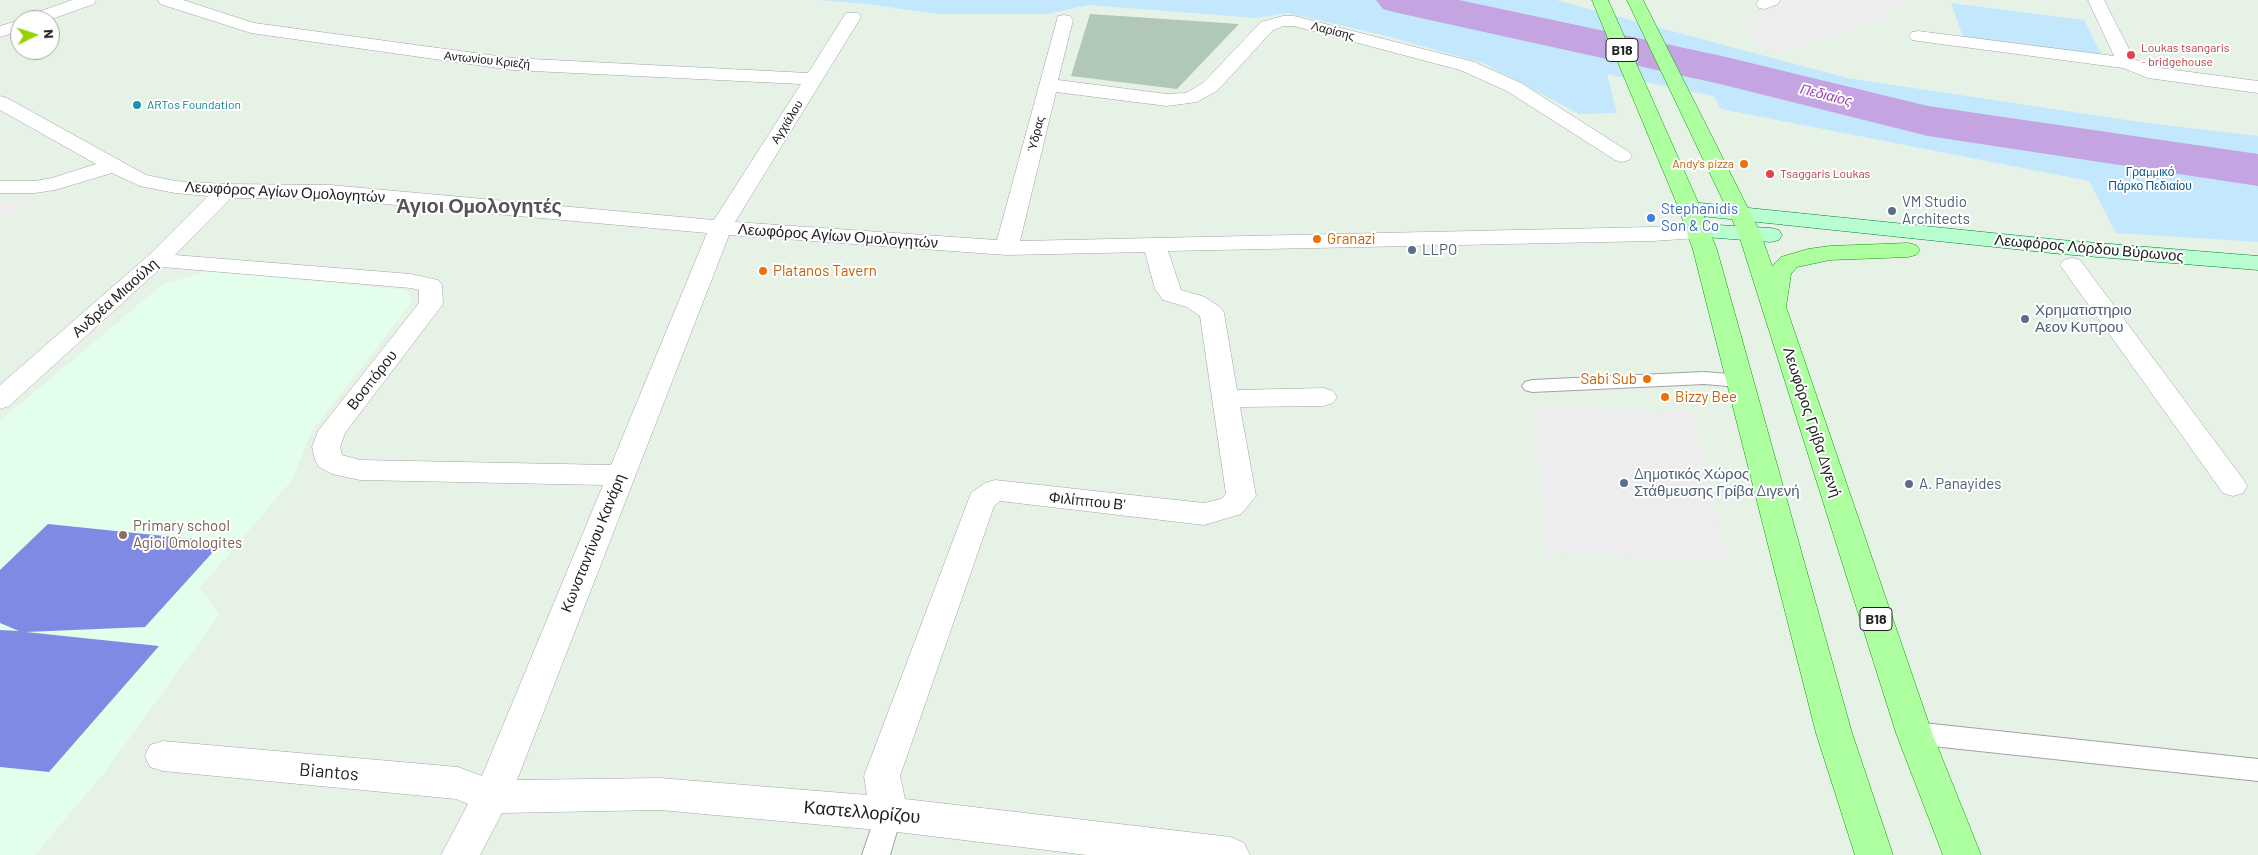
<!DOCTYPE html>
<html>
<head>
<meta charset="utf-8">
<style>
  body { margin:0 }
  #map { position:relative; width:2258px; height:855px; overflow:hidden; background:#e7f2e7; font-family:Barlow,sans-serif }
  canvas { display:block }
  .north { position:absolute; left:10px; top:10px; width:50px; height:50px; box-sizing:border-box; background:#fff; border:1px solid #a6a6a6; border-radius:50%; rotate:86deg; font-size:14px; font-weight:700; line-height:20px; text-align:center; color:#212121 }
  .north::after { content:''; display:block; margin:auto; width:18px; height:22px; background:#95d200; clip-path:polygon(50% 0,100% 100%,50% 72%,0 100%) }
</style>
</head>
<body>
<div id="map">
<canvas width="2258" height="855"></canvas>
<div class="north">N</div>
</div>
<script>
const g = document.querySelector('canvas').getContext('2d');
g.lineJoin = 'round';
function paint(path, color) { g.fillStyle = color; g.fill(path, 'evenodd'); }
const poly = rows => new Path2D(rows.map(r => 'M' + r).join(''));
function strokePath(path, color, width, dash) { g.strokeStyle = color; g.lineWidth = width; g.lineCap = dash ? 'butt' : 'round'; g.setLineDash(dash || []); g.stroke(path); }
function label(font, color, halo, rows, align = 'center') {
  g.font = font + ' Barlow,sans-serif'; g.lineWidth = 4; g.setLineDash([]); g.textBaseline = 'middle'; g.strokeStyle = halo; g.fillStyle = color; for (const [text, x, y, turn = 0] of rows) {
    g.save(); g.translate(x, y); g.rotate((+turn || 0) * Math.PI / 180); g.textAlign = isNaN(turn) ? turn : align; if (halo) g.strokeText(text, 0, 0); g.fillText(text, 0, 0); g.restore();
  }
}
paint(poly([
  [209,271,407,290,412,302,312,431,291,481,200,588,219,615,104,773,35,855,0,855,0,421,163,284]
]), '#e3ffeb');
paint(poly([
  [1090,14,1239,24,1177,89,1071,76]
]), '#b1c7b8');
paint(poly([
  [819,0,1556,0,1847,78,2140,122,2258,136,2258,242,2116,233,2089,181,1721,109,1713,96,1607,74,1617,113,1579,114,1485,64,1383,35,1287,13,1256,18,1088,5,1047,14,937,14,867,4],
  [1951,3,2084,20,2102,55,1963,37]
]), '#c3e8fd');
paint(poly([
  [48,524,222,542,145,627,26,632,159,646,49,772,0,767,0,630,19,631,0,623,0,570]
]), '#808ae5');
paint(poly([
  [1789,0,1911,0,1877,22,1780,53,1761,49,1742,24],
  [0,201,36,201,0,219],
  [1535,409,1692,412,1727,560,1544,554]
]), '#ededed');
paint(poly([
  [1376,0,1459,0,1722,56,1928,106,2258,154,2258,186,1928,136,1720,84,1398,13,1383,9,1376,0]
]), '#c4a5e2');
const lane = poly([
  [1704,372,1740,375,1747,377,1750,381,1747,385,1740,387,1704,384,1532,392,1525,390,1522,386,1525,382,1532,380,1704,372],
  [1914,722,2258,759,2258,781,1914,744,1905,741,1901,733,1905,725,1914,722],
  [889,802,899,805,902,814,890,855,862,855,879,805,889,802]
]);
const street = poly([
  [72,0,96,0,94,4,49,20,24,20,27,16,72,0],
  [158,0,183,0,254,23,512,58,808,73,846,13,858,13,861,17,735,222,997,240,1058,16,1064,15,1070,16,1073,20,1058,80,1167,94,1186,93,1203,83,1261,22,1283,16,1294,16,1474,62,1521,83,1629,152,1632,156,1629,160,1622,162,1615,160,1507,91,1460,70,1294,26,1284,26,1273,30,1217,91,1197,102,1167,106,1056,92,1020,241,1652,227,1699,224,1707,226,1710,231,1707,236,1699,238,1652,241,1168,251,1181,290,1205,297,1221,308,1224,313,1237,390,1324,388,1333,391,1337,397,1333,403,1324,406,1240,407,1256,496,1241,514,1204,525,1000,501,994,506,900,776,905,799,1231,837,1244,843,1250,855,1087,855,889,831,660,810,502,813,480,855,441,855,468,804,456,799,163,771,150,767,145,756,150,745,163,741,458,767,482,776,603,485,360,480,332,474,319,467,315,460,312,447,318,431,419,303,419,290,411,288,162,267,9,406,0,409,0,385,149,255,208,196,175,193,140,186,112,173,55,190,35,193,0,193,0,181,35,181,52,178,96,164,0,110,0,96,7,98,146,175,175,181,225,184,330,185,714,220,801,84,512,70,251,33,160,4,158,0],
  [231,198,330,199,707,233,611,465,360,460,342,455,340,447,345,433,443,304,442,285,438,280,411,274,175,255,231,198],
  [729,235,1007,255,1145,252,1155,289,1163,300,1187,307,1200,316,1226,494,1221,499,1204,503,995,480,985,483,971,493,864,776,867,795,660,778,517,780,729,235],
  [1759,0,1780,0,1778,4,1765,9,1759,8,1756,4,1759,0],
  [2088,0,2104,0,2134,59,2152,67,2258,81,2258,93,2148,78,2123,68,1918,41,1912,40,1909,36,1912,32,1918,31,2114,56,2088,0],
  [20,20,20,31,0,37,0,26,20,20],
  [2072,258,2080,260,2243,479,2247,486,2243,493,2233,496,2223,493,2060,265,2064,260,2072,258]
]);
const secondary = poly([
  [1690,202,2061,240,2258,256,2258,270,2061,254,1682,214,1679,209,1682,204,1690,202],
  [1699,224,1771,228,1779,230,1782,235,1779,240,1771,242,1691,236,1688,231,1691,226,1699,224]
]);
const primary = poly([
  [1592,0,1608,0,1701,209,1717,250,1852,733,1893,855,1855,855,1816,733,1693,250,1679,209,1592,0],
  [1627,0,1643,0,1760,232,1772,266,1781,257,1808,249,1830,246,1908,243,1916,245,1920,250,1916,255,1908,257,1830,260,1797,267,1791,274,1786,307,1932,733,1981,855,1943,855,1896,733,1738,232,1627,0]
]);
strokePath(lane, '#a2a2a2', 2);
strokePath(street, '#a2a2a2', 1);
strokePath(secondary, '#008033', 1);
strokePath(primary, '#079e00', 1);
paint(lane, '#fff');
paint(street, '#fff');
paint(secondary, '#b9fed0');
paint(primary, '#adff9f');
for (const [x, y, r, color] of [
  [2131,55,5,"#e0444e"],
  [137,105,5,"#0f9aa8"],
  [1744,164,5,"#e8710a"],
  [1770,174,5,"#e0444e"],
  [1892,211,5,"#5c6f8a"],
  [1651,218,5,"#3f7fe0"],
  [1317,239,5,"#e8710a"],
  [1412,250,5,"#5c6f8a"],
  [763,271,5,"#e8710a"],
  [2025,319,5,"#5c6f8a"],
  [1647,379,5,"#e8710a"],
  [1665,397,5,"#e8710a"],
  [1624,483,5,"#5c6f8a"],
  [1909,484,5,"#5c6f8a"],
  [123,535,5,"#8d6e63"]
]) { const dot = new Path2D(); dot.arc(x, y, r, 0, 2 * Math.PI); g.fillStyle = color; g.fill(dot); strokePath(dot, '#fff', 2); }
label('12px', '#212121', '#fff', [
  ["Λαρίσης",1333,31,15],
  ["Αντωνίου Κριεζή",487,60,6],
  ["Αγχιάλου",787,122,-58],
  ["Ύδρας",1036,134,-76]
]);
label('12px', '#be3a42', '#fff', [
  ["Loukas tsangaris",2141,48],
  ["- bridgehouse",2141,62],
  ["Tsaggaris Loukas",1780,174]
], 'left');
label('12px', '#0d838f', '#fff', [
  ["ARTos Foundation",147,105]
], 'left');
label('12px', '#c56008', '#fff', [
  ["Andy's pizza",1734,164]
], 'right');
label('12px', '#045889', '#fff', [
  ["Γραμμικό",2150,172],
  ["Πάρκο Πεδιαίου",2150,186]
]);
for (const [x, y, w] of [
  [1622,50,32],
  [1876,619,32]
]) { const box = new Path2D(); box.roundRect(x - w / 2, y - 11.5, w, 23, 4); g.fillStyle = '#fff'; g.fill(box); strokePath(box, '#212121', 1); }
label('bold 14px', '#212121', null, [
  ["B18",1622,50],
  ["B18",1876,619]
]);
label('italic 14px', '#a045b8', '#fff', [
  ["Πεδιαίος",1826,95,14]
]);
label('15px', '#212121', '#fff', [
  ["Λεωφόρος Αγίων Ομολογητών",285,192,3],
  ["Λεωφόρος Αγίων Ομολογητών",838,236,4],
  ["Λεωφόρος Λόρδου Βύρωνος",2089,248,5],
  ["Ανδρέα Μιαούλη",115,298,-42],
  ["Βοσπόρου",372,380,-52],
  ["Λεωφόρος Γρίβα Διγενή",1812,422,72],
  ["Φιλίππου Β'",1087,501,6],
  ["Κωνσταντίνου Κανάρη",593,543,-68]
]);
label('15px', '#4e5e75', '#fff', [
  ["VM Studio",1902,202],
  ["Architects",1902,219],
  ["LLPO",1422,250],
  ["Χρηματιστηριο",2035,310],
  ["Αεον Κυπρου",2035,327],
  ["Δημοτικός Χώρος",1634,474],
  ["Στάθμευσης Γρίβα Διγενή",1634,491],
  ["A. Panayides",1919,484]
], 'left');
label('15px', '#366cbe', '#fff', [
  ["Stephanidis",1661,209],
  ["Son & Co",1661,226]
], 'left');
label('15px', '#c56008', '#fff', [
  ["Granazi",1327,239],
  ["Platanos Tavern",773,271],
  ["Sabi Sub",1637,379,"right"],
  ["Bizzy Bee",1675,397]
], 'left');
label('15px', '#785e54', '#fff', [
  ["Primary school",133,526],
  ["Agioi Omologites",133,543]
], 'left');
label('18px', '#212121', '#fff', [
  ["Biantos",329,772,5],
  ["Καστελλορίζου",862,812,5]
]);
label('bold 20px', '#545454', '#fff', [
  ["Άγιοι Ομολογητές",479,206]
]);
</script>
</body>
</html>
